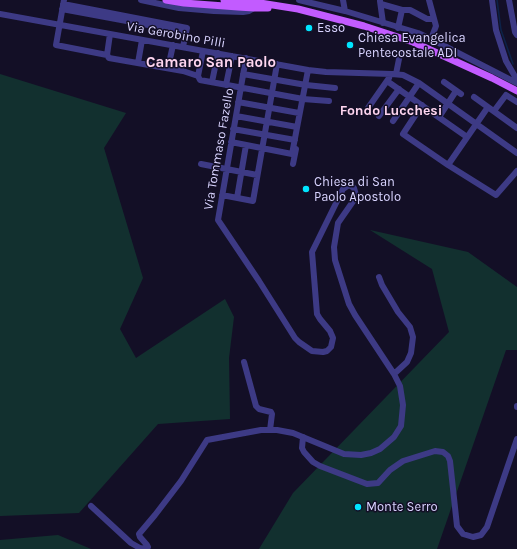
<!DOCTYPE html>
<html>
<head>
<meta charset="utf-8">
<style>
  body { margin:0 }
  canvas { display:block; background:#130f26 }
</style>
</head>
<body>
<canvas width="517" height="549"></canvas>
<script>
const g = document.querySelector('canvas').getContext('2d');
g.lineJoin = 'round';
function paint(path, color) { g.fillStyle = color; g.fill(path, 'evenodd'); }
const poly = rows => new Path2D(rows.map(r => 'M' + r).join(''));
function strokePath(path, color, width, dash) { g.strokeStyle = color; g.lineWidth = width; g.lineCap = dash ? 'butt' : 'round'; g.setLineDash(dash || []); g.stroke(path); }
function label(font, color, halo, rows, align = 'center') {
  g.font = font + ' Karla,sans-serif'; g.lineWidth = 3; g.setLineDash([]); g.textBaseline = 'middle'; g.strokeStyle = halo; g.fillStyle = color; for (const [text, x, y, turn = 0] of rows) {
    g.save(); g.translate(x, y); g.rotate((+turn || 0) * Math.PI / 180); g.textAlign = isNaN(turn) ? turn : align; if (halo) g.strokeText(text, 0, 0); g.fillText(text, 0, 0); g.restore();
  }
}
paint(poly([
  [0,74,126,113,104,148,143,278,120,329,136,358,225,299,234,317,229,358,230,419,158,424,79,513,0,516],
  [370,230,468,252,517,287,517,350,506,350,437,549,259,549,293,493,449,332,432,269],
  [58,535,91,549,0,549,0,540]
]), '#12302f');
strokePath(poly([
  [497,0,501,30,513,64]
]), '#0c2248', 1.5);
strokePath(poly([
  [64,0,56,45,107,55,109,58,183,71,198,76,200,80,303,99,329,101],
  [141,0,179,8,214,11,243,12,249,11,254,8,254,7],
  [299,0,345,11,418,33,431,39,517,83],
  [343,0,345,11],
  [429,0,436,26,431,39],
  [492,0,496,30,506,61,517,80],
  [509,0,515,32,517,35],
  [380,1,383,23],
  [63,4,187,28,183,47],
  [381,4,402,10,410,10,427,19,434,19],
  [62,9,186,32],
  [0,14,308,70,326,72,392,74,403,75,419,83,517,153],
  [398,28,402,10],
  [107,55,110,34],
  [138,63,142,40],
  [168,68,173,45],
  [243,74,306,85,335,88],
  [396,74,400,54],
  [198,76,203,51],
  [387,81,467,137],
  [212,82,218,53],
  [444,82,461,94],
  [226,85,232,56],
  [474,97,517,128],
  [238,102,299,113],
  [422,105,403,134,448,165,496,195,517,171],
  [368,108,389,78],
  [494,111,506,95,517,102],
  [236,116,297,127],
  [379,116,399,89],
  [439,117,456,91],
  [393,121,419,83],
  [233,129,295,140],
  [231,142,292,154,308,70],
  [201,164,257,175],
  [293,164,296,149],
  [448,165,488,107],
  [222,195,253,201,277,64],
  [237,198,246,145],
  [379,277,382,285,398,312,410,327,413,337,411,353,407,362,394,374],
  [244,362,256,406,259,409,271,412,272,414,270,430],
  [517,406,517,407],
  [303,437,302,448,304,452,313,462,320,466,367,484,378,483,390,470,403,461,435,451,443,452,448,456,450,461,457,526,463,534,473,537,481,535,487,527,517,439],
  [91,506,131,543,140,548,146,549,148,547,147,545,140,537,139,534,155,515,181,481,207,440,261,430,277,430,293,433,344,454,361,455,371,453,380,449,394,437,401,426,403,405,400,386,394,374,355,315,349,304,335,260,334,247,338,223,354,200,356,195,354,188,349,185,343,189,312,252,317,314,320,319,330,331,333,338,331,347,327,351,323,352,312,351,299,342,295,338,259,281,218,220,246,58]
]), '#3d3a85', 6);
strokePath(poly([
  [166,0,184,3,238,7,254,8,268,8],
  [224,0,254,2,298,9,364,26,413,42,492,78,517,91]
]), '#c25bff', 7);
for (const [x, y, r, color] of [
  [309,28,4,"#00e5ff"],
  [350,45,4,"#00e5ff"],
  [306,189,4,"#00e5ff"],
  [358,507,4,"#00e5ff"]
]) { const dot = new Path2D(); dot.arc(x, y, r, 0, 2 * Math.PI); g.fillStyle = color; g.fill(dot); strokePath(dot, '#130f26', 1.5); }
label('13px', '#d9d4ff', '#130f26', [
  ["Esso",317,28],
  ["Chiesa Evangelica",358,38],
  ["Pentecostale ADI",358,53],
  ["Chiesa di San",314,182],
  ["Paolo Apostolo",314,197],
  ["Monte Serro",366,507]
], 'left');
label('13px', '#d9d4ff', '#130f26', [
  ["Via Gerobino Pilli",176,35,10],
  ["Via Tommaso Fazello",219,149,-80]
]);
label('bold 14px', '#ffd6f0', '#130f26', [
  ["Fondo Lucchesi",391,111]
]);
label('bold 15px', '#ffd6f0', '#130f26', [
  ["Camaro San Paolo",211,63]
]);
</script>
</body>
</html>
